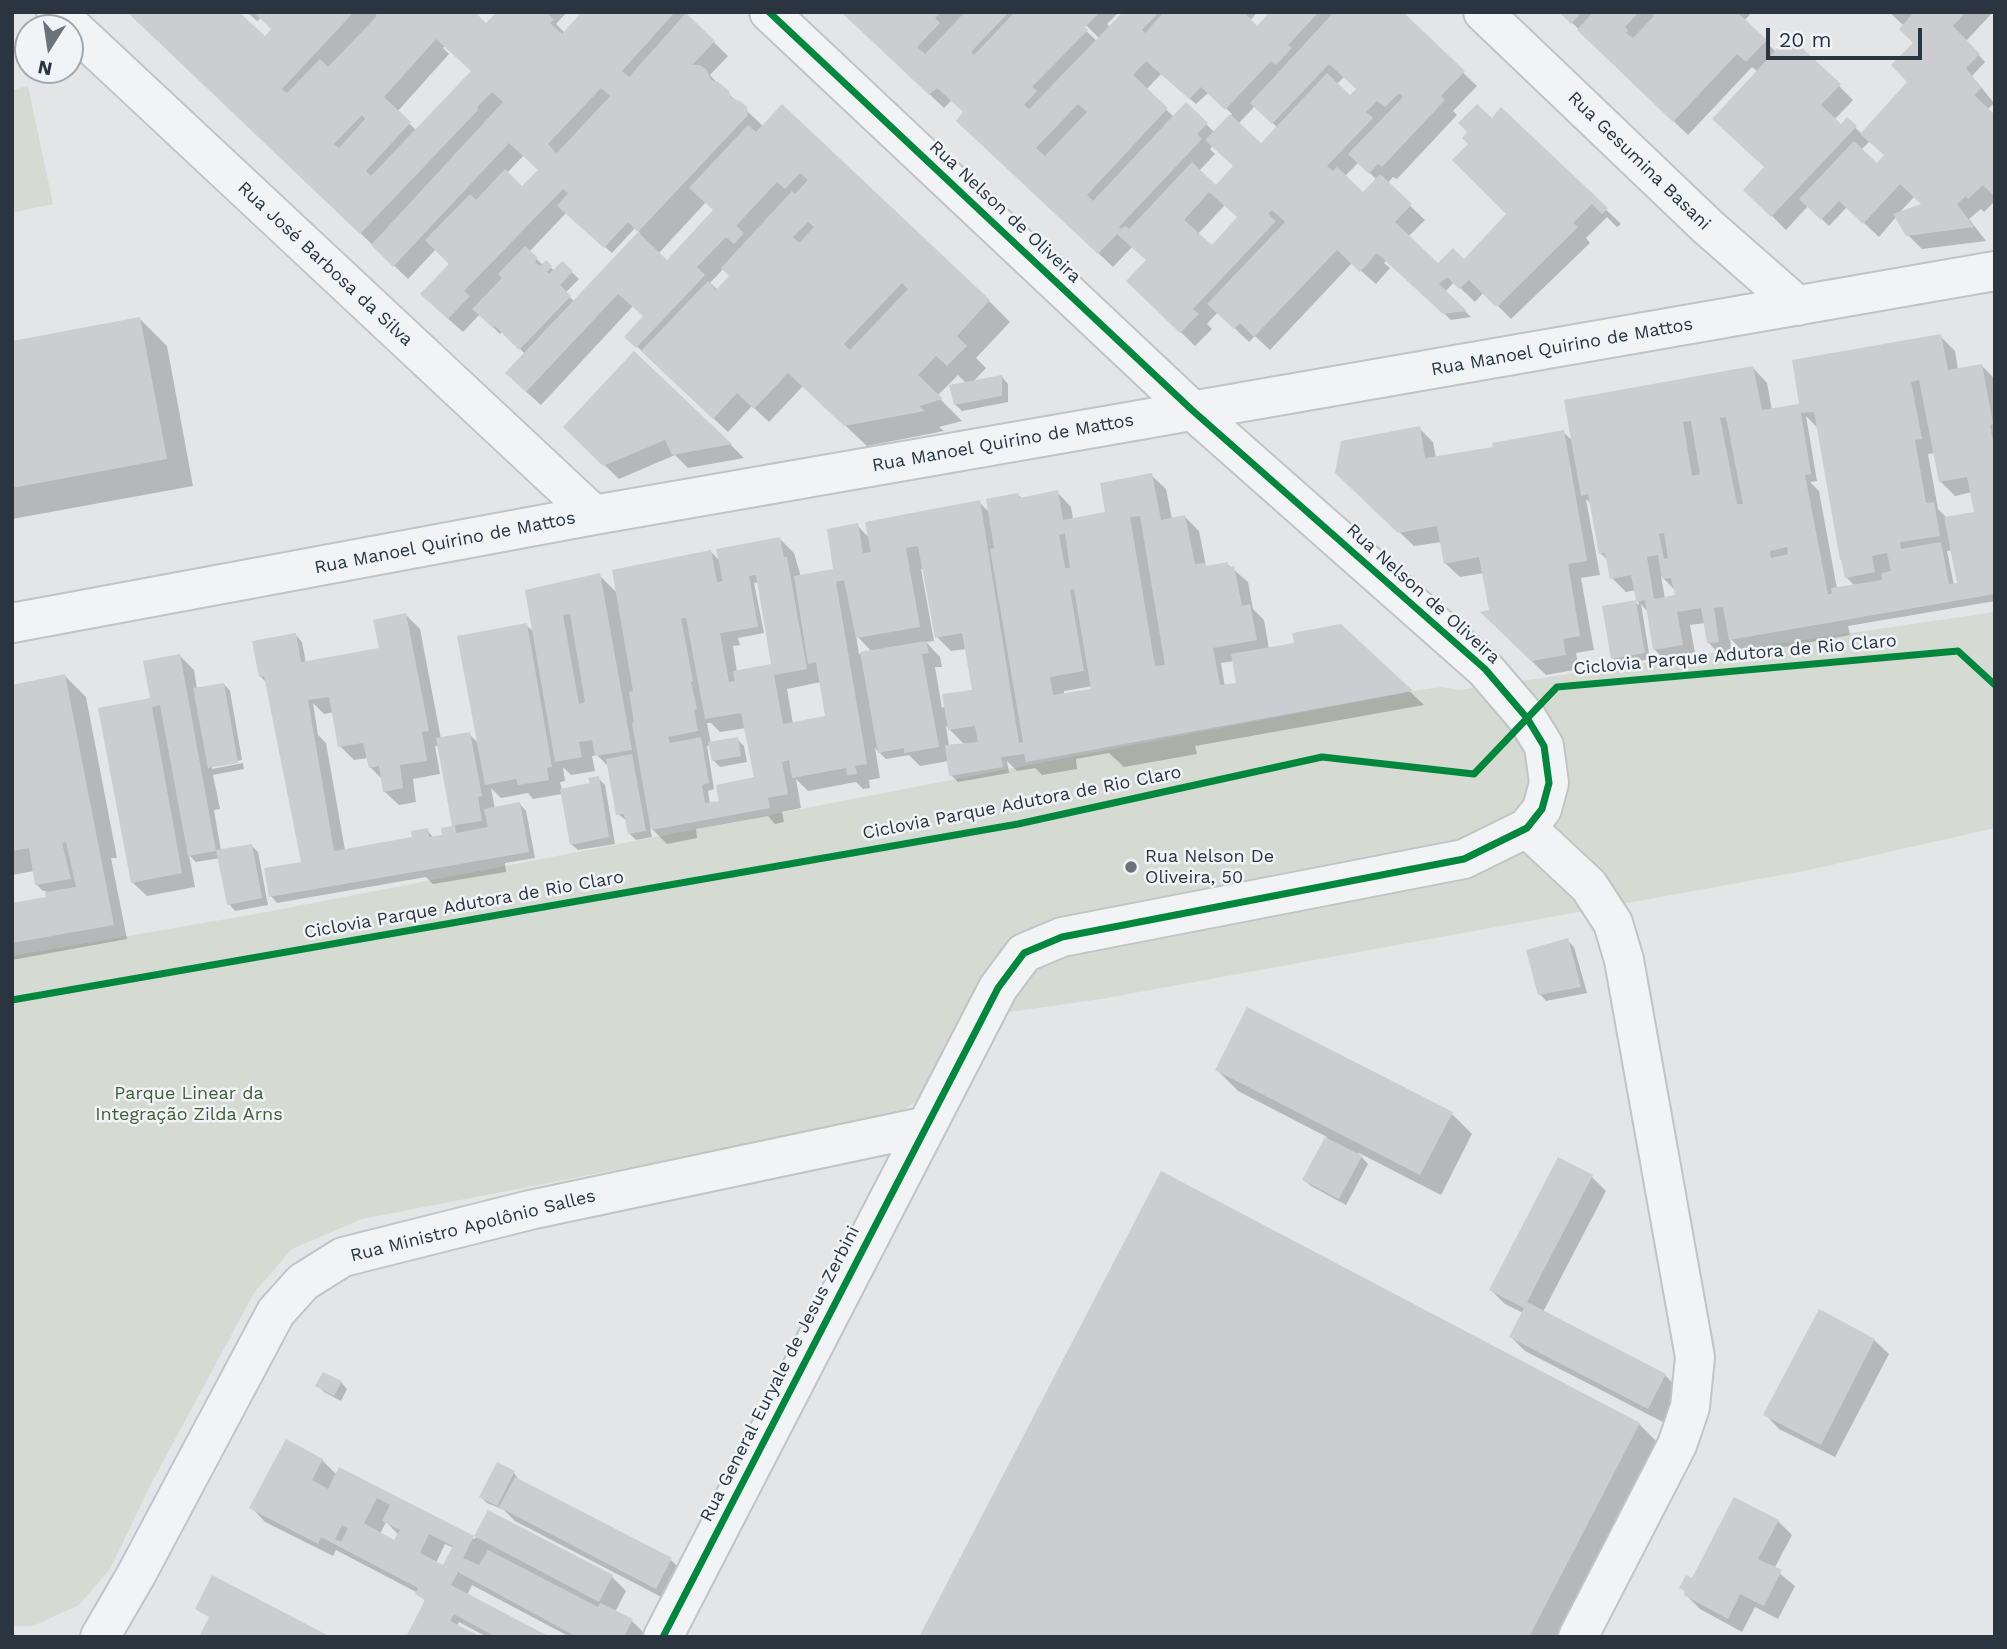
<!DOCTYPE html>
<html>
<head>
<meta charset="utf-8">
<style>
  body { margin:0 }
  #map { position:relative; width:2007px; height:1649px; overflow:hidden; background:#e3e5e7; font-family:"Work Sans",sans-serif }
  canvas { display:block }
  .frame { position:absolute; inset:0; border:14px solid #2a3540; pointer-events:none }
  .north { position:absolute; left:14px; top:14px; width:70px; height:70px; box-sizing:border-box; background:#f1f4f7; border:2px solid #a1a8ae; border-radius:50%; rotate:192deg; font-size:19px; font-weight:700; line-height:28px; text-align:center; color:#2a3540 }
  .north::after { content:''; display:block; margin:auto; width:24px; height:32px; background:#6b737a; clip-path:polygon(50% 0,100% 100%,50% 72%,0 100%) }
  .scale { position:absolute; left:1766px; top:28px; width:156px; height:32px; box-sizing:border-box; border:4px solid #2a3540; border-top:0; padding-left:9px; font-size:21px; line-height:24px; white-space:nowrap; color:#2a3540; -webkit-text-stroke:5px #f1f4f7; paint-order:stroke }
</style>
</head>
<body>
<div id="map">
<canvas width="2007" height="1649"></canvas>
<div class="frame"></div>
<div class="north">N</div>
<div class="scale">20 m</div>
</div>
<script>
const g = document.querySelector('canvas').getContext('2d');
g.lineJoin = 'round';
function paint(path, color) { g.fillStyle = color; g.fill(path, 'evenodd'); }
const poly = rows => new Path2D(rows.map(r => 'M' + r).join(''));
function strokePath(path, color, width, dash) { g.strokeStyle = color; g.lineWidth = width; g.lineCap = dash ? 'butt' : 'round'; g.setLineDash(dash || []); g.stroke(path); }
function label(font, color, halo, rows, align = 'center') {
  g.font = font + ' "Work Sans",sans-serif'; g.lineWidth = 5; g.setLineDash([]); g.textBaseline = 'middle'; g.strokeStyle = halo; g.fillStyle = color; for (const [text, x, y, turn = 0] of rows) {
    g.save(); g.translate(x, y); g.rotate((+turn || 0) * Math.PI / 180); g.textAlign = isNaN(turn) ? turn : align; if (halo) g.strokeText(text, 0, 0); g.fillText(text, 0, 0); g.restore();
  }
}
paint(poly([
  [28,86,53,204,12,213,12,90],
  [1995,612,1995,828,1809,870,1101,999,967,1018,921,1098,894,1116,362,1219,292,1249,254,1293,151,1484,110,1569,79,1605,33,1626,12,1626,12,956,261,913,1413,691,1442,687,1459,690]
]), '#d5dbd3');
paint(poly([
  [247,12,405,12,486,26,497,14,495,12,567,12,556,24,565,33,582,15,579,12,683,12,728,56,710,75,718,84,763,126,989,301,1010,322,976,358,986,368,972,383,1002,377,1008,384,1008,402,962,411,955,404,967,384,958,375,937,396,962,421,939,427,944,431,867,446,803,386,769,422,752,406,728,432,627,337,645,317,633,306,541,405,521,387,525,354,502,331,500,334,480,314,463,332,436,308,451,264,436,249,408,279,194,73,265,38,273,30,261,18,257,21],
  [445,46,472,71,416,130,397,112,449,54,443,48],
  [524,155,540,170,522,189,506,174],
  [706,202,715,211,667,263,658,254],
  [566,213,612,253,635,228,640,233,575,302,565,293,579,279,562,263,554,271,546,262,543,265,529,252],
  [724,268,732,276,718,290,710,283],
  [843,12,1119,12,1107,24,1111,28,1125,12,1257,12,1250,21,1258,29,1273,12,1400,12,1477,86,1453,111,1457,115,1397,179,1393,177,1387,184,1425,220,1408,237,1438,265,1464,261,1508,214,1491,120,1501,109,1621,224,1617,227,1607,217,1586,238,1590,243,1511,319,1484,292,1475,302,1454,282,1445,292,1471,317,1451,320,1387,260,1384,263,1390,268,1376,284,1352,263,1270,350,1255,336,1249,342,1218,312,1207,324,1212,329,1195,346,1129,281,1148,261,1132,247,1113,267,973,135,965,113,952,100,944,108],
  [1084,23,1099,38,1099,43,1081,26],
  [1161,74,1196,104,1209,92,1232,114,1215,133,1186,104,1174,117,1146,90],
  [1344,77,1358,90,1350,97,1336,85],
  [1255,106,1278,128,1268,153,1238,124],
  [1213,146,1235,167,1216,187,1199,171,1215,154,1210,149],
  [1359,162,1377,180,1363,195,1344,177],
  [1225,205,1239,218,1212,248,1197,235],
  [1561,12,1752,12,1744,21,1776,52,1839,86,1853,100,1834,120,1841,126,1847,120,1862,134,1910,82,1915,43,1904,26,1889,12,1993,12,1966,41,1985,62,1972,76,1994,103,1987,110,1995,117,1995,201,1984,212,1981,209,1969,219,1986,241,1922,249,1908,235,1897,216,1879,237,1847,207,1829,226,1808,206,1786,230,1746,190,1766,168,1758,72,1752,67,1688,135],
  [1870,141,1886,155,1876,165,1861,150],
  [1915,196,1924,205,1899,213],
  [140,319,167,346,193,486,12,519,12,343],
  [1940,336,1955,351,1958,370,1982,366,1995,379,1995,601,1848,626,1850,635,1745,654,1730,638,1732,655,1722,657,1708,642,1705,623,1690,625,1696,659,1669,664,1655,650,1648,612,1641,604,1650,659,1619,665,1613,658,1635,602,1639,605,1636,590,1626,592,1612,578,1609,561,1600,553,1592,504,1586,499,1600,575,1581,578,1594,650,1576,653,1579,669,1546,675,1483,613,1491,612,1484,573,1460,577,1445,563,1442,542,1414,546,1352,487,1419,428,1433,442,1436,458,1495,449,1563,432,1573,441,1753,368,1767,383,1772,410,1801,406],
  [1806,416,1819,429,1846,577,1855,586,1837,589,1819,491,1810,482,1817,481],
  [1935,453,1940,481,1955,496,1972,492,1977,517,1947,518,1938,509,1928,454],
  [1953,550,1959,584,1954,585,1947,551],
  [1661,576,1676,591,1677,597,1665,599],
  [634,354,731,445,744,458,688,468,675,455,619,479,565,427],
  [1151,475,1166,489,1172,519,1185,517,1199,531,1206,566,1227,564,1248,582,1253,609,1264,620,1269,649,1296,645,1341,626,1424,705,1195,746,1197,754,1124,767,1109,753,1076,759,1077,769,1042,775,1035,768,1017,771,1007,761,1009,773,958,782,951,775,949,761,920,766,909,755,886,759,875,748,880,778,869,780,870,788,863,789,856,782,808,791,796,779,801,808,782,812,784,822,775,824,768,816,696,829,697,838,667,844,650,827,652,837,636,840,629,833,627,821,618,814,610,768,597,755,592,756,595,771,571,775,563,767,565,781,560,782,562,790,592,784,598,778,605,785,615,844,578,850,571,844,562,794,533,799,528,793,501,798,491,788,495,809,520,804,526,811,535,858,505,863,506,872,433,884,426,877,277,903,271,896,303,863,267,683,260,676,296,635,302,642,306,663,381,649,406,615,420,629,441,739,469,734,479,744,526,625,535,633,599,575,617,593,711,552,721,562,780,539,794,553,801,577,835,570,857,525,870,539,979,502,990,513,1018,495,1023,499,1057,492,1071,507,1073,519,1107,513],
  [921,569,924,569,937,637,951,651,966,649,974,691,942,708,935,667,942,667,940,657,926,642,934,641],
  [759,582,773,665,737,672,733,646,740,645,738,638,764,633,754,583],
  [856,635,872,652,859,654],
  [1234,661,1238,684,1225,687,1221,663],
  [821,682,827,718,793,724,787,689],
  [1093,686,1090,691,1064,695,1064,691],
  [313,703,324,714,334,712,340,746,354,760,368,758,370,767,382,779,384,791,399,805,416,802,413,779,440,774,435,746,439,746,454,827,443,836,434,838,427,830,414,839,345,850,326,743,318,735],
  [707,723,711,723,720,732,746,728,755,779,721,802,710,804,708,791,714,789,707,746,711,745,713,760,720,767,747,762,744,746,737,739,711,744],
  [946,726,964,744,949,746],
  [180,656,194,670,197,689,224,684,230,691,242,760,212,766,212,769,243,763,244,769,213,775,220,809,214,810,221,851,252,846,258,852,268,905,235,911,229,904,220,858,196,862,189,855,195,887,147,896,132,882,152,700],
  [65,676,86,697,117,858,111,858,127,939,12,960,12,905,48,899,46,891,43,891,36,884,34,871,12,875,12,686],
  [1567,940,1574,947,1587,993,1546,1001,1540,994],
  [1217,1070,1451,1113,1472,1134,1441,1195,1357,1152,1368,1164,1346,1205,1311,1186,1304,1180,1327,1137,1238,1091],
  [1592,1177,1606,1191,1543,1312,1665,1375,1679,1390,1663,1422,1525,1351,1511,1337,1523,1313,1505,1304,1491,1290],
  [1819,1311,1874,1340,1889,1354,1835,1457,1779,1429,1765,1414],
  [341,1382,347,1389,341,1401,324,1392,318,1386],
  [1639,1424,1666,1451,1570,1637,921,1637],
  [322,1460,337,1475,475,1539,489,1513,612,1577,626,1591,615,1612,632,1621,646,1635,645,1637,570,1637,472,1585,467,1595,546,1637,487,1637,459,1622,457,1626,408,1637,426,1602,418,1593,336,1550,333,1556,265,1522,251,1507],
  [386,1522,399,1535,395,1542,380,1534],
  [445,1544,454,1548,444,1567,436,1563],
  [498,1465,514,1473,520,1481,671,1560,685,1574,671,1602,515,1521,504,1510,487,1503,481,1497],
  [1778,1521,1792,1535,1774,1569,1795,1586,1778,1619,1755,1607,1742,1632,1700,1609,1686,1595,1686,1593,1682,1588]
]), '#0003');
paint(poly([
  [127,12,239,12,265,36,271,29,253,12,354,12,282,89,287,93,320,59,328,67,377,16,373,12,475,12,486,23,495,14,493,12,546,12,554,20,550,23,562,34,580,14,577,12,675,12,622,71,629,77,686,13,715,41,692,65,699,65,706,69,711,80,718,82,729,91,731,98,740,101,747,107,748,115,638,232,667,260,713,210,689,188,748,125,756,132,782,104,990,300,957,336,967,346,947,366,936,356,918,375,943,399,919,406,925,411,844,426,788,373,754,409,737,393,713,419,641,351,708,281,716,290,729,276,721,268,792,191,795,194,808,180,800,173,785,189,777,182,736,226,744,233,734,244,726,237,697,267,705,275,636,348,624,337,643,316,618,294,526,392,505,373,638,232,628,222,604,248,557,206,568,193,563,189,464,291,470,296,448,319,420,294,449,264,425,240,470,194,476,200,505,169,522,186,538,170,509,143,393,267,371,245,503,102,492,92,477,107,478,110,360,234],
  [436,39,471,71,371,176,366,171,411,122,384,97],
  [601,88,610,96,557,153,555,152,548,144],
  [362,115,365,119,339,148,334,144],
  [808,222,814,227,799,243,793,237],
  [902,283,908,289,850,350,844,344],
  [841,12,941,12,935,18,940,23,917,47,925,54,965,12,1009,12,971,52,974,55,1015,12,1100,12,1085,27,1088,30,1032,87,1037,91,1024,105,1029,109,1123,12,1159,12,1142,30,1145,33,1164,12,1244,12,1257,26,1270,12,1319,12,1288,45,1292,48,1276,65,1271,61,1225,110,1201,87,1189,99,1146,61,1133,75,1168,108,1087,195,1093,201,1186,102,1208,123,1197,134,1202,139,1119,227,1121,229,1125,226,1129,229,1192,162,1216,185,1233,166,1205,140,1230,114,1261,143,1327,73,1350,95,1356,89,1329,64,1272,124,1250,103,1334,12,1403,12,1465,71,1441,96,1445,100,1382,167,1378,164,1369,174,1348,154,1403,97,1399,93,1385,107,1377,101,1366,112,1373,118,1327,166,1333,171,1337,167,1363,192,1380,174,1412,204,1395,222,1438,263,1453,248,1464,259,1506,214,1452,160,1468,144,1462,138,1467,132,1458,123,1477,104,1492,118,1501,107,1608,208,1602,214,1592,204,1573,223,1578,227,1499,305,1495,306,1469,280,1459,289,1447,277,1439,284,1467,311,1443,314,1377,253,1360,272,1337,250,1254,337,1240,323,1234,329,1207,304,1285,222,1272,210,1268,214,1276,221,1193,309,1199,314,1180,333,1126,281,1146,260,1117,234,1098,254,956,121,963,112,937,88,929,95],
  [1078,104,1087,112,1045,156,1036,148],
  [1209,192,1237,217,1212,245,1184,220],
  [1559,12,1582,12,1571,24],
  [1593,12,1639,12,1625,27,1628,30,1626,33,1633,38,1654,16,1651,14,1653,12,1737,12,1767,40,1746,62,1737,54,1673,122,1577,30],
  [1914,12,1966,12,1953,26,1980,54,1966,68,1981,88,1974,95,1995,115,1995,197,1983,185,1968,199,1966,196,1957,204,1974,227,1906,236,1893,214,1921,204,1900,184,1863,224,1839,201,1821,220,1799,199,1854,141,1877,163,1884,155,1860,134,1907,82,1891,65,1913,43,1899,29],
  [1789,36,1841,84,1821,105,1841,124,1847,117,1857,126,1771,217,1743,190,1764,167,1712,119],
  [525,246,538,258,535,262,540,266,546,260,552,266,547,272,549,274,562,261,573,271,560,285,571,296,519,350,495,326,493,328,472,309,502,278,498,274],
  [140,317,167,459,12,488,12,341],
  [1941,334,1948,370,1982,364,1993,424,1990,425,1995,452,1995,594,1729,640,1723,607,1714,608,1719,642,1707,643,1701,608,1677,612,1683,645,1653,650,1645,600,1636,602,1645,653,1611,659,1602,606,1636,600,1631,575,1610,579,1605,553,1599,554,1588,494,1581,496,1564,400,1753,366,1762,410,1799,404,1792,360],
  [1919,380,1939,482,1967,477,1974,512,1944,517,1957,583,1949,584,1941,542,1901,549,1900,542,1940,536,1934,502,1926,503,1915,440,1922,439,1911,382],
  [1814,412,1840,560,1841,560,1845,578,1875,572,1872,556,1887,553,1891,571,1882,573,1882,580,1831,588,1832,594,1828,594,1805,475,1811,474,1801,413],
  [1726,417,1743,504,1737,504,1720,418],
  [1691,421,1700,474,1692,476,1683,422],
  [1664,533,1668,558,1664,559,1659,534],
  [1787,547,1788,554,1771,558,1770,551],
  [1658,555,1662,579,1671,578,1675,595,1654,599,1647,557],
  [634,351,732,444,672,455,665,440,603,466,563,427],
  [1002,375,1002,396,954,405,949,385],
  [1420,426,1425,458,1493,447,1492,443,1564,430,1587,561,1568,564,1580,636,1563,639,1566,655,1531,661,1480,612,1489,610,1479,557,1444,564,1437,526,1398,533,1335,473,1341,441],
  [1152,473,1161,520,1185,515,1195,564,1205,563,1206,566,1228,562,1228,567,1234,566,1242,606,1250,604,1257,640,1213,648,1220,685,1236,683,1231,654,1294,643,1292,633,1341,624,1413,691,1026,762,1024,754,1001,757,1003,767,949,776,945,745,978,742,975,726,948,730,942,694,972,690,962,633,935,638,918,546,906,548,920,627,856,638,844,580,836,582,867,764,855,766,857,774,847,775,846,768,792,778,789,760,782,762,788,794,768,798,770,808,651,830,632,723,634,722,629,692,633,691,612,570,711,550,717,582,723,581,716,549,780,537,784,557,787,557,807,669,774,675,783,724,825,716,816,662,808,664,794,576,833,569,827,529,858,523,863,553,871,552,865,522,980,500,1019,743,1023,742,990,549,994,548,986,499,1018,493,1020,498,1058,490,1063,520,1105,512,1100,483],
  [1140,516,1165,665,1155,666,1130,517],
  [1065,533,1070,568,1065,568,1059,535],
  [756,575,771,664,733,671,735,681,729,682,720,633,758,627,749,576],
  [1074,589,1091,689,1053,695,1050,677,1084,671,1070,590],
  [681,618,686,618,705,719,741,713,754,777,716,785,719,801,705,803,702,785,709,783,701,737,670,743,668,737,698,731,694,710,697,709,691,682,693,681],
  [600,573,632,750,595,756,592,740,579,742,582,757,555,762,525,590],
  [570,614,585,702,579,704,563,615],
  [406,613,429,731,422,732,427,761,400,765,403,788,383,792,379,766,369,768,363,743,338,747,329,697,308,700,334,851,412,837,411,831,428,828,429,837,442,835,441,828,452,826,436,738,470,732,482,796,478,797,482,821,455,825,456,833,488,827,484,809,520,802,529,852,269,897,264,868,301,862,264,676,259,677,252,641,296,633,301,662,379,648,373,620],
  [527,623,552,767,547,768,549,780,518,785,516,779,485,785,457,636],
  [926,641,929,653,922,654,939,747,904,753,904,748,878,753,860,652],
  [180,654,216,851,188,856,160,705,152,707,182,873,131,883,98,708,150,698,143,661],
  [65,674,114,925,12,943,12,903,46,897,45,892,76,887,66,842,62,843,71,879,35,885,29,848,12,851,12,685],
  [224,683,238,763,208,768,193,688],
  [738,737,741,756,712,761,708,742],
  [632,754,646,831,628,834,624,814,616,815,606,759],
  [599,776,609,837,570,845,560,789,590,783,588,778],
  [252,844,262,898,227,905,216,850],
  [1568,938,1581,987,1538,995,1526,950],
  [1247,1007,1453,1112,1420,1175,1215,1070],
  [1325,1137,1362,1156,1339,1199,1302,1180],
  [1558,1157,1593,1175,1527,1302,1666,1374,1648,1409,1509,1337,1524,1308,1489,1290],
  [1161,1171,1640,1423,1529,1637,919,1637],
  [1819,1309,1875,1339,1821,1445,1763,1415],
  [323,1372,342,1381,334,1396,315,1386],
  [286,1439,323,1459,312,1480,328,1489,339,1467,474,1536,463,1558,479,1565,488,1550,598,1607,600,1603,633,1619,624,1637,577,1637,458,1572,451,1585,550,1637,496,1637,454,1614,450,1621,481,1637,406,1637,425,1600,415,1594,418,1588,321,1537,318,1544,249,1508],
  [377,1498,390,1505,382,1521,400,1530,394,1540,364,1523],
  [342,1525,348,1528,341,1542,335,1539],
  [429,1534,453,1546,443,1565,420,1553],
  [497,1462,515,1471,497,1506,479,1497],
  [515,1477,672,1558,656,1589,499,1507],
  [1734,1497,1779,1520,1758,1559,1782,1570,1764,1606,1740,1594,1728,1619,1684,1595,1685,1591,1679,1588,1686,1575,1692,1578],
  [488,1510,613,1575,599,1602,474,1536],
  [212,1575,331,1637,199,1637,209,1617,195,1609]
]), '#cbcdd0');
const minor = poly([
  [56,12,594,515],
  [1483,12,1708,227,1798,306],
  [12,623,594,515,1995,271],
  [1527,828,1589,886,1613,923,1624,960,1695,1357,1690,1407,1677,1445,1578,1637],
  [100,1637,136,1575,276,1312,303,1282,343,1257,530,1210,927,1126],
  [663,1637,998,988,1024,953,1062,937,1464,859,1527,828,1542,809,1549,783,1544,746,1527,718,1485,669,1192,410,769,12]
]);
strokePath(minor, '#c1c3c5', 42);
strokePath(minor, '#f2f3f5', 38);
strokePath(poly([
  [12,1000,1018,824,1322,757,1474,774,1557,687,1958,651,1995,685],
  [663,1637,998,988,1024,953,1062,937,1464,859,1527,828,1542,809,1549,783,1544,746,1527,718,1485,669,1192,410,769,12]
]), '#00873e', 7);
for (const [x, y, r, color] of [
  [1131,867,7,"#6b737a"]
]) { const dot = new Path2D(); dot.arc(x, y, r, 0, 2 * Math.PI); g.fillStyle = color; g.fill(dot); strokePath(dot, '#f1f4f7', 2.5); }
label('18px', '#2a3540', '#f1f4f7', [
  ["Rua Gesumina Basani",1639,161,44],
  ["Rua Nelson de Oliveira",1005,212,43],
  ["Rua José Barbosa da Silva",325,264,43],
  ["Rua Manoel Quirino de Mattos",1562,347,-10],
  ["Rua Manoel Quirino de Mattos",1003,443,-10],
  ["Rua Manoel Quirino de Mattos",445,543,-11],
  ["Rua Nelson de Oliveira",1423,594,42],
  ["Ciclovia Parque Adutora de Rio Claro",1735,655,-5],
  ["Ciclovia Parque Adutora de Rio Claro",1022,803,-11],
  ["Ciclovia Parque Adutora de Rio Claro",464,905,-10],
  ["Rua Ministro Apolônio Salles",473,1226,-14],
  ["Rua General Euryale de Jesus Zerbini",780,1374,-63]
]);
label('18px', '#2a3540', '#f1f4f7', [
  ["Rua Nelson De",1145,857],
  ["Oliveira, 50",1145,878]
], 'left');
label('18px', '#435c38', '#f1f4f7', [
  ["Parque Linear da",189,1094],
  ["Integração Zilda Arns",189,1115]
]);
</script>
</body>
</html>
